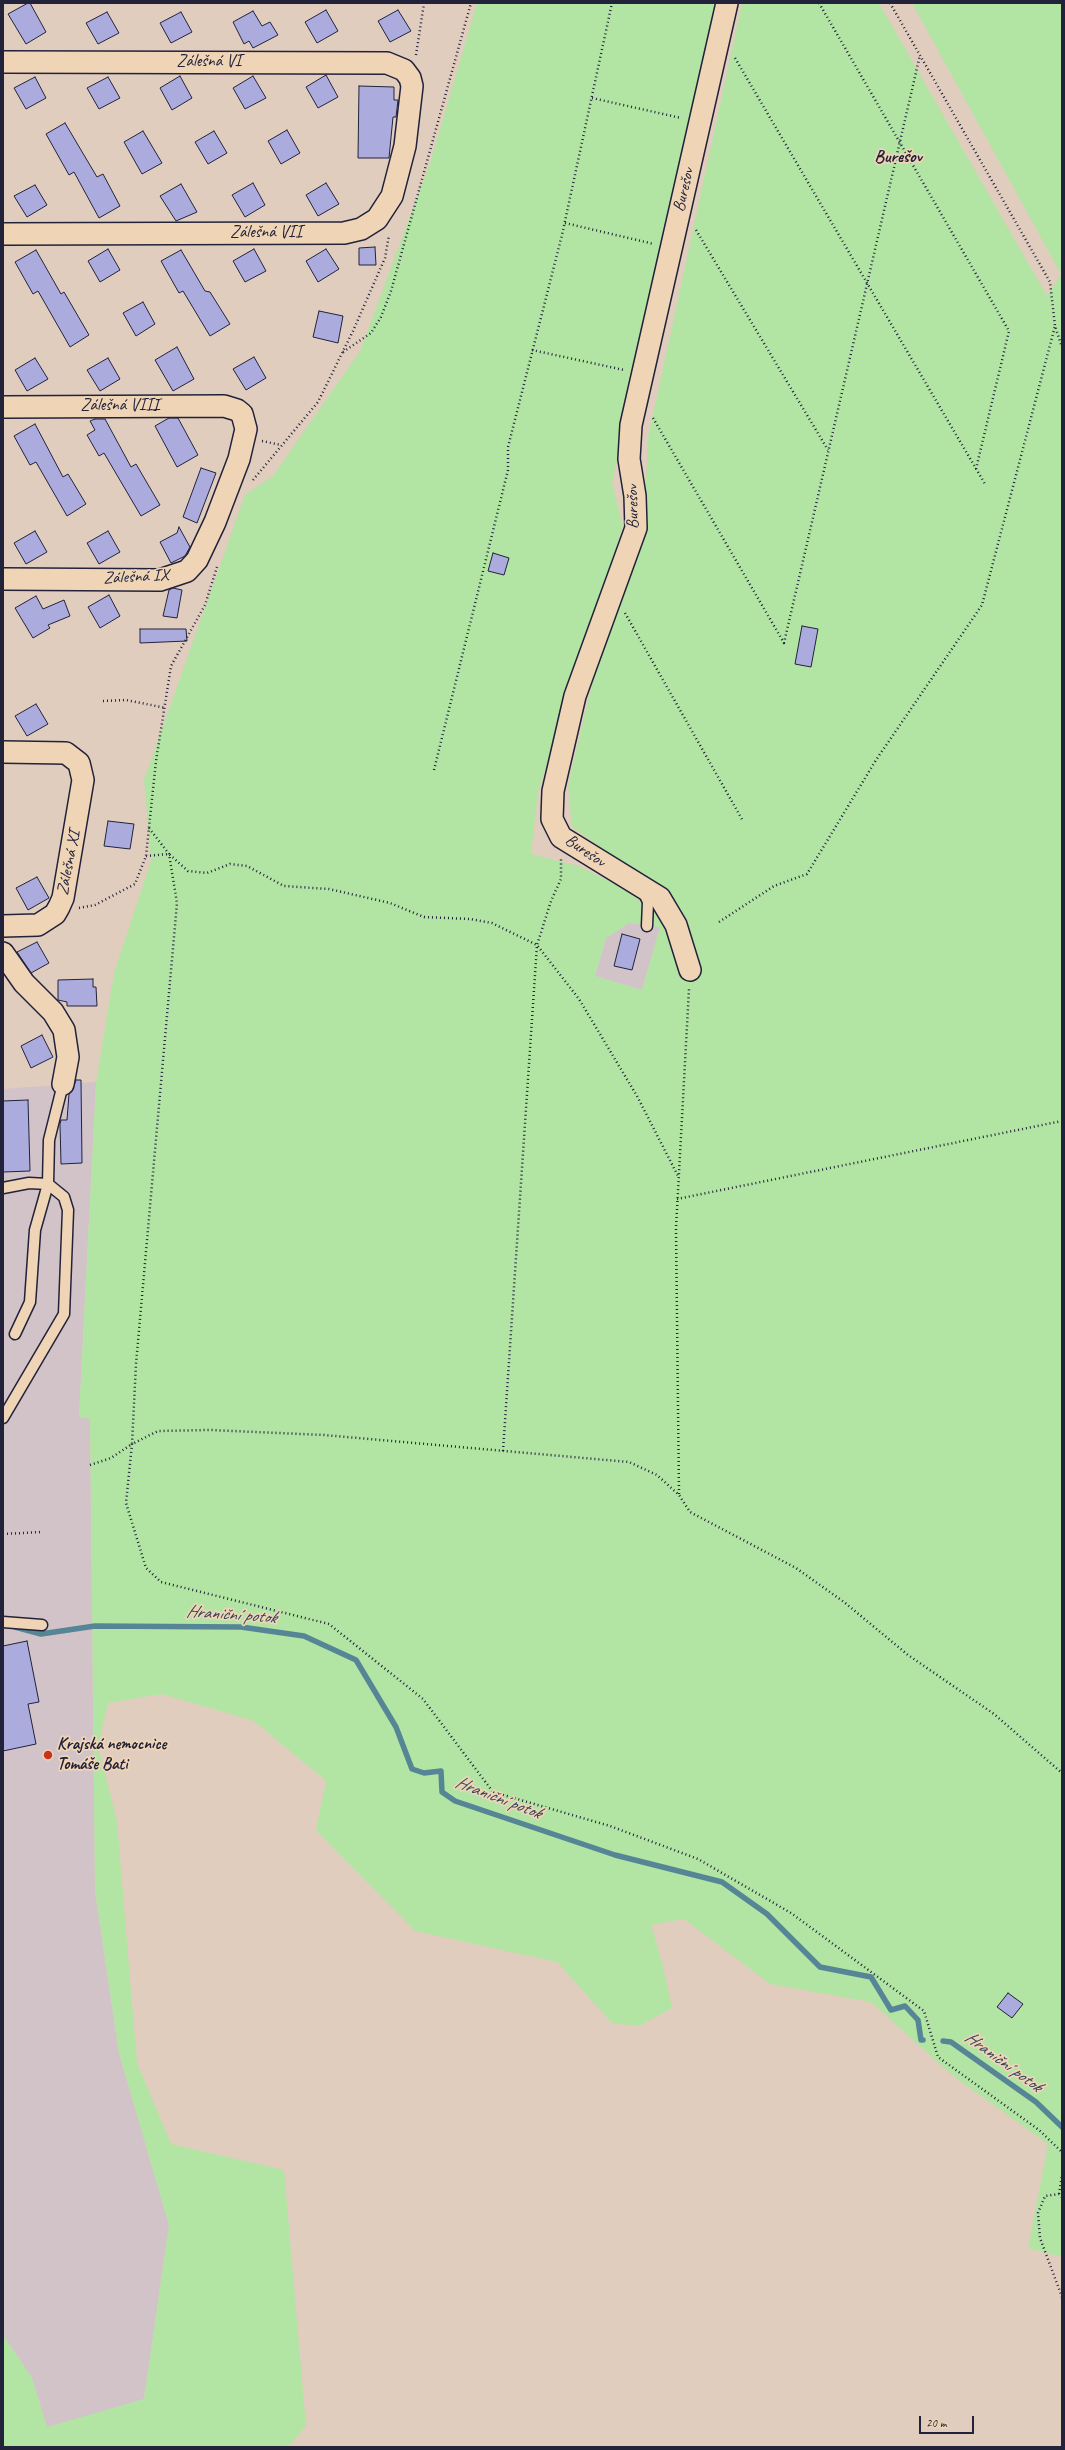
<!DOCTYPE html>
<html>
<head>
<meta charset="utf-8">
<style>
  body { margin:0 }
  #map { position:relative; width:1065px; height:2450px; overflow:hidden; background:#e1cdbe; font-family:Caveat,sans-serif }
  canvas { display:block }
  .frame { position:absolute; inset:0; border:4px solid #22223b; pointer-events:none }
  .scale { position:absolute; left:919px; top:2416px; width:55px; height:18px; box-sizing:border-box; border:2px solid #22223b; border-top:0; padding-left:5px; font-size:12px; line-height:14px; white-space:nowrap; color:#22223b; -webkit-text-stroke:3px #efd5b6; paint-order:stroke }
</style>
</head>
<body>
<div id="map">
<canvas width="1065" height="2450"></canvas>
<div class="frame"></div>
<div class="scale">20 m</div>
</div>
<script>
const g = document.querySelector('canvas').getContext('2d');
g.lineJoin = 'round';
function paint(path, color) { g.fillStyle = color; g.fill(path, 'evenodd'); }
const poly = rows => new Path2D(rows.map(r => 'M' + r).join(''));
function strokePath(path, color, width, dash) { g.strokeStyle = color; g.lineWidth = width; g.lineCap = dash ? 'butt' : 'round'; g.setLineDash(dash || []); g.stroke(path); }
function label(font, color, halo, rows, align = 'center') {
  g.font = font + ' Caveat,sans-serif'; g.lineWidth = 3.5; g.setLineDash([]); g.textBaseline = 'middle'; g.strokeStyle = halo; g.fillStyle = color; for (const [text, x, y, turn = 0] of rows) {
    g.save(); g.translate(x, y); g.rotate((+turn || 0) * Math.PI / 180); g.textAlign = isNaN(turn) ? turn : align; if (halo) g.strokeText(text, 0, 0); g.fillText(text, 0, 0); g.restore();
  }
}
paint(poly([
  [629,923,660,927,642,990,595,976,606,938],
  [96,1082,79,1417,90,1419,95,1891,119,2053,169,2225,144,2399,47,2428,32,2378,3,2335,3,1089]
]), '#d1c3c7');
paint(poly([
  [477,3,718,3,612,483,623,526,538,792,531,854,578,866,622,887,648,881,572,827,568,785,598,659,644,529,648,438,742,3,879,3,1047,296,1061,274,912,3,1062,3,1062,2257,1028,2248,1048,2144,952,2075,871,2002,770,1984,684,1919,651,1925,663,1966,672,2008,639,2026,612,2023,557,1962,415,1931,316,1830,326,1781,254,1721,162,1694,108,1703,98,1746,117,1821,137,2063,171,2144,284,2170,306,2426,288,2447,3,2447,3,2335,32,2378,47,2427,144,2399,169,2225,119,2053,95,1891,90,1419,79,1417,96,1082,114,973,151,861,144,780,245,495,273,476,360,351,431,160],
  [629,923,660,927,642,990,595,976,606,938]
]), '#b2e4a4');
strokePath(poly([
  [15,1627,41,1634,95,1626,241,1627,304,1636,356,1660,396,1727,412,1769,424,1773,441,1771,442,1792,455,1801,615,1855,722,1882,767,1914,820,1967,871,1977,891,2010,905,2006,918,2020,921,2040,923,2040],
  [943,2041,951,2042,1036,2102,1062,2127]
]), '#568696', 5.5);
const building = poly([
  [28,3,30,3,46,32,26,44,8,14,28,3],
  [326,10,338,31,317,43,305,22,326,10],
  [398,10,411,31,390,42,378,21,398,10],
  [253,11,262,26,270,22,278,35,253,48,249,41,244,44,233,22,253,11],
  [107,12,119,33,98,44,86,23,107,12],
  [181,12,192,32,171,43,160,23,181,12],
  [326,75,338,97,318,108,306,87,326,75],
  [180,76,192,98,172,110,160,88,180,76],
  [253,76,266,98,245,109,233,88,253,76],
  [35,77,46,98,26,109,14,88,35,77],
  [108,77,120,98,99,109,87,88,108,77],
  [359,86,394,87,394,100,398,100,396,117,393,117,389,158,358,158,359,86],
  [65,123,97,177,103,174,120,206,99,218,74,172,69,175,46,134,65,123],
  [287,130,300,153,281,164,268,141,287,130],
  [143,131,162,163,142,174,124,142,143,131],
  [214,131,227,153,208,164,195,142,214,131],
  [253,183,265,205,245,217,232,195,253,183],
  [326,183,339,204,318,216,306,195,326,183],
  [181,184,197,212,176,221,160,196,181,184],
  [35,185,47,205,27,217,14,196,35,185],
  [375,247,376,265,359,265,359,248,375,247],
  [108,249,120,270,100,282,88,261,108,249],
  [254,249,266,271,245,282,233,261,254,249],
  [326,249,339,269,318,282,306,261,326,249],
  [36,250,61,294,64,292,89,335,70,347,38,291,33,294,15,262,36,250],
  [181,250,205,291,210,292,230,324,210,336,183,291,179,293,161,261,181,250],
  [143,302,155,324,136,336,123,313,143,302],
  [319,311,343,316,338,343,313,337,319,311],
  [177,347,194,379,173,391,155,360,177,347],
  [254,357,266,378,246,390,233,369,254,357],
  [35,358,48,379,27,391,15,370,35,358],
  [108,358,120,379,100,391,87,370,108,358],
  [169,418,178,418,198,455,177,467,155,426,169,418],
  [95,419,105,419,131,467,136,464,160,505,141,516,104,453,99,456,87,435,95,430,90,421,95,419],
  [35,424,63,477,68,474,86,504,67,516,36,462,30,465,14,436,35,424],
  [201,468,216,473,197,523,183,517,201,468],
  [179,527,190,547,185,556,171,563,160,542,177,533,179,527],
  [35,531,47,552,26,564,14,543,35,531],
  [108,531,120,552,99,564,87,543,108,531],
  [493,553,509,558,504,575,488,571,493,553],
  [173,588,182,590,177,618,163,616,169,590,173,588],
  [109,595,120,616,100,628,88,607,109,595],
  [36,596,43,609,64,600,70,616,48,625,50,628,33,638,15,608,36,596],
  [802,626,818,629,811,667,795,664,802,626],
  [140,629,186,629,187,641,140,643,140,629],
  [36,704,48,724,27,736,15,716,36,704],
  [108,821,134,824,130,849,104,846,108,821],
  [37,877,49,898,28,910,16,888,37,877],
  [622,934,640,939,632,970,614,966,622,934],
  [37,942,49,963,31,973,17,952,37,942],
  [93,979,93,987,96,987,97,1006,67,1006,67,1002,58,1000,58,980,93,979],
  [42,1035,53,1057,31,1068,21,1046,42,1035],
  [76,1080,81,1080,82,1163,61,1164,60,1124,61,1120,67,1120,69,1094,72,1091,76,1080],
  [28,1100,30,1171,3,1172,3,1101,28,1100],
  [27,1641,39,1702,28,1704,36,1744,3,1751,3,1646,27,1641],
  [1008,1993,1023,2004,1012,2018,997,2007,1008,1993]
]);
paint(building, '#abacdd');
strokePath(building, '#22223b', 1);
const service = poly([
  [643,891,648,902,647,926],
  [3,1188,29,1183,48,1184,64,1197,68,1210,64,1314,3,1418],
  [15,1334,30,1302,35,1230,48,1184,49,1140,63,1084],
  [3,1622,42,1625]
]);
const minor = poly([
  [3,62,387,63,404,70,410,78,412,86,405,146,392,196,377,219,361,229,344,233,3,234],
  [3,407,224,406,237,410,242,414,246,429,239,459,215,522,197,560,187,571,160,580,3,579],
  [3,752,66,753,79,763,83,780,63,898,59,907,55,914,38,925,3,926],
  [3,953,24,983,53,1012,64,1030,68,1057,63,1084],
  [690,970,676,925,660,898,561,837,552,819,553,791,575,696,636,528,635,496,629,459,631,425,727,3]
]);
strokePath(service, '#22223b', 13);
strokePath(minor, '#22223b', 24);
strokePath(poly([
  [819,3,1009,331,976,469],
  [890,3,1050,282,1055,326,1062,347],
  [416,55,424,3],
  [735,58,985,484],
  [592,98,681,118],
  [565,223,654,244],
  [696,230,828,450],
  [532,350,624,370],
  [343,352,371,333,381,317,391,291,471,3],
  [653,418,784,643,920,55],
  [262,441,281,445],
  [253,480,318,402,353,331,385,258,389,235],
  [625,613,743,821],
  [103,701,126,700,166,708],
  [434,770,508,470,508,447,562,235,612,3],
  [149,828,169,854,177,903,136,1364,132,1444,158,1431,210,1430,324,1435,629,1462,657,1475,679,1495,690,1512,796,1568,844,1602,908,1655,994,1714,1062,1773],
  [146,856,169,854,188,871,207,873,230,864,247,866,284,886,329,889,390,903,424,917,470,919,492,923,537,945,579,999,637,1096,678,1176],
  [79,908,95,905,135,884,146,856,156,761,171,666,205,605,217,567],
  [719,922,774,886,807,874,876,760,982,605,1055,326],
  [677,1199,1062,1121],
  [132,1444,126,1503,146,1568,161,1582,329,1624,423,1699,493,1792,610,1826,698,1859,791,1913,924,2011,938,2057,1039,2130,1062,2152],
  [503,1451,537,945,551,901,561,879,561,859],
  [90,1465,111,1458,132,1444],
  [679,1494,676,1228,689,989],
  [3,1534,42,1532],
  [1059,2194,1062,2175],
  [1062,2197,1059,2194,1045,2196,1038,2213,1040,2238,1062,2297]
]), '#22223b', 2.5, [1, 3]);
strokePath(service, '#efd5b6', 10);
strokePath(minor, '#efd5b6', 21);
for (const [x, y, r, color] of [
  [48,1755,5,"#c8321e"]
]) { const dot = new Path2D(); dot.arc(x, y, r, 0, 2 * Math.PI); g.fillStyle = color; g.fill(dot); strokePath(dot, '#efd5b6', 1.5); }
label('17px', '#22223b', '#efd5b6', [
  ["Zálešná VI",209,62],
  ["Burešov",684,190,-77],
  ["Zálešná VII",266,233],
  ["Zálešná VIII",120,406],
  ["Burešov",633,507,-91],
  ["Zálešná IX",136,577,-3],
  ["Burešov",585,851,34],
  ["Zálešná XI",69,863,-79]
]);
label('bold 17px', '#22223b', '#efd5b6', [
  ["Krajská nemocnice",57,1745],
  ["Tomáše Bati",57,1765]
], 'left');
label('bold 18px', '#22223b', '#efd5b6', [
  ["Burešov",898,157]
]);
label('italic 18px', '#334359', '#efd5b6', [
  ["Hraniční potok",231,1615,4],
  ["Hraniční potok",498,1798,21],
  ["Hraniční potok",1003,2062,36]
]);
</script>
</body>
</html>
